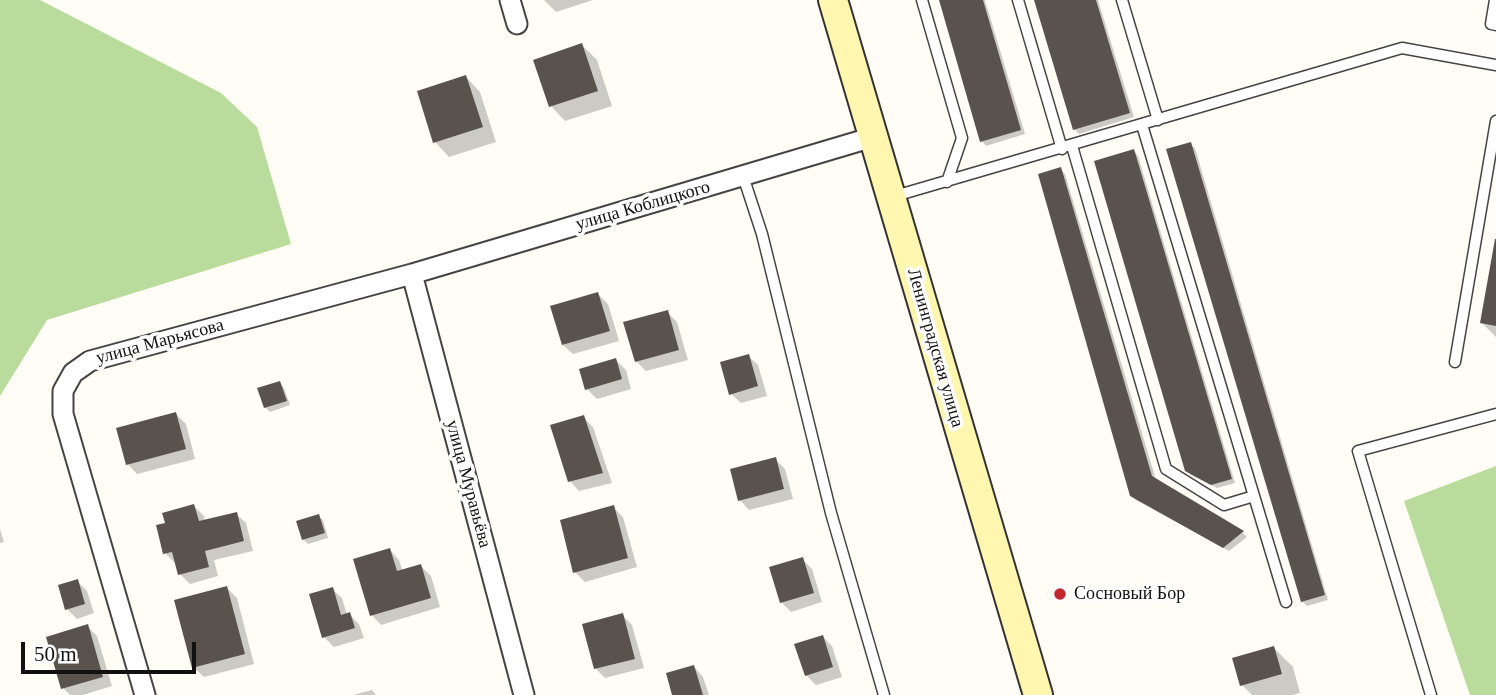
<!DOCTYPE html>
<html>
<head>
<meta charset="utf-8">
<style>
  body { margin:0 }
  #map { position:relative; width:1496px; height:695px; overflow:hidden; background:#fffdf5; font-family:"Times New Roman",serif }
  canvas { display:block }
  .scale { position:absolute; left:21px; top:642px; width:175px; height:32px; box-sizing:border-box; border:4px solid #111; border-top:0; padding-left:9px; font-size:21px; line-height:24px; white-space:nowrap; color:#111; -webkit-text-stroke:5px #fff; paint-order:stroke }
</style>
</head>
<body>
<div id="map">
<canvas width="1496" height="695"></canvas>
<div class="scale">50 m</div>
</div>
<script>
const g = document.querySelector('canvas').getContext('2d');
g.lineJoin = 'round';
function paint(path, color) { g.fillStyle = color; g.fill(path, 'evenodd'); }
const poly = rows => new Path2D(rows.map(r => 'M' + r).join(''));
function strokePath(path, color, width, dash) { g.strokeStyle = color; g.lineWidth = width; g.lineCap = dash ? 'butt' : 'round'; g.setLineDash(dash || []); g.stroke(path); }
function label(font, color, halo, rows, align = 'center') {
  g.font = font + ' "Times New Roman",serif'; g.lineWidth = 7; g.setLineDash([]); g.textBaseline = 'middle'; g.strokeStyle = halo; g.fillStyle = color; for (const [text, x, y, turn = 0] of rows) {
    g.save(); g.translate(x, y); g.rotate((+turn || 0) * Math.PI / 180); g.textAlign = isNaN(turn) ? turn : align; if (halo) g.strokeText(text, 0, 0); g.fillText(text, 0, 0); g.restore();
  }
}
paint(poly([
  [0,0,40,0,221,93,257,127,291,244,47,320,0,396],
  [1496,466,1496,695,1470,695,1404,501]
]), '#b9dc9c');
paint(poly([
  [544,0,593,0,556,12],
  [940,0,985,0,1025,134,986,146,982,141],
  [1035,0,1098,0,1134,117,1079,134,1074,129],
  [582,45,597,60,612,106,565,121,551,106,535,61],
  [466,77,480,92,496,142,449,157,435,142],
  [1190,144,1195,148,1328,600,1307,606,1302,601],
  [1134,151,1138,156,1235,483,1217,488,1191,475,1186,470],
  [1060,169,1065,174,1156,480,1243,533,1247,537,1229,551,1136,500,1131,495],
  [1496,242,1496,337,1481,322],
  [598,294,608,304,619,341,573,354,563,345],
  [667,312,677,322,688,360,646,371,636,361],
  [748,356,758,365,767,396,741,403,731,394],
  [616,360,626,370,631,389,597,399,587,389],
  [280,383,284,388,290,405,270,412,265,407],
  [176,414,186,424,195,459,137,474,128,464],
  [583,417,593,427,612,483,579,491,570,481],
  [775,459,785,469,793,499,749,510,740,500],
  [194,506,204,516,205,521,236,514,246,523,253,551,214,560,218,576,190,584,180,574,177,563,175,563,165,553,167,524],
  [613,507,623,517,637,567,585,582,575,572],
  [318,516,323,520,328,538,308,544,304,540,298,522],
  [0,529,4,542,0,543],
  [390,550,399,560,403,572,421,566,431,576,440,607,381,625,372,615],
  [802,559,812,569,822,602,791,612,781,602],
  [77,581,87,591,94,613,77,619,67,609],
  [227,588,237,598,254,664,204,677,194,668],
  [332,589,342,598,347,615,349,614,359,624,364,638,334,647,324,637],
  [622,615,632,625,644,668,605,678,595,668],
  [87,626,97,636,112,686,83,695,70,695,63,688],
  [823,637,832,646,842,677,816,685,806,675],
  [1274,648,1293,667,1300,693,1293,695,1252,695,1242,685],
  [694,667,703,677,709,695,674,695],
  [372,690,376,695,353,695]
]), '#0003');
paint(poly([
  [939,0,983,0,1021,130,980,142],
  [1034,0,1096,0,1130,113,1073,130],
  [582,43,598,91,549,107,533,60],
  [466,75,483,127,433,143,417,91],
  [1191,142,1325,595,1301,602,1166,149],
  [1134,149,1232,479,1211,485,1185,471,1094,161],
  [1061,167,1152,476,1244,531,1223,548,1130,496,1038,174],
  [1495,239,1496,239,1496,326,1480,323],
  [598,292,610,331,562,345,550,306],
  [668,310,679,350,635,362,623,322],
  [749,354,758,386,729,395,720,362],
  [616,358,622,379,585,390,579,369],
  [280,381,287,401,264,408,257,388],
  [176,412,186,449,126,465,116,428],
  [584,415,603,473,568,482,550,425],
  [776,457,784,489,738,501,730,469],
  [194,504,199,521,237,512,244,541,205,551,209,567,178,575,172,552,163,554,156,525,165,523,162,513],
  [614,505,628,558,573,573,560,520],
  [319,514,325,533,302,540,296,521],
  [390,548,397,571,421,564,431,598,370,616,353,559],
  [803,557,814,593,780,603,769,567],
  [78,579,85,604,65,610,58,585],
  [227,586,245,654,192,668,174,600],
  [333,587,341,615,350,612,355,628,322,638,309,594],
  [623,613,635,659,594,669,582,624],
  [88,624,103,677,61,689,46,637],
  [823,635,833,667,805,676,794,644],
  [1274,646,1282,674,1240,686,1232,658],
  [694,665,703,695,672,695,666,673]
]), '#5a524d');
const service = poly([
  [922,0,962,138,947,182],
  [1018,0,1062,149],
  [1122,0,1158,120],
  [1495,0,1491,24,1496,25],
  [1142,125,1286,602],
  [1072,146,1166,469,1224,505,1254,496],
  [743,176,762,234,831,513,884,695],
  [895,196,1402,48,1496,65],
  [1455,362,1496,121],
  [1431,695,1358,451,1496,414]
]);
const minor = poly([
  [510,0,517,24],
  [412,274,524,695],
  [145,695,63,414,63,391,73,373,90,361,412,274,873,137]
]);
const secondary = poly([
  [833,0,1038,695]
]);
strokePath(service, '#444', 13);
strokePath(minor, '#444', 23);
strokePath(secondary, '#333', 32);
strokePath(service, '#fff', 10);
strokePath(minor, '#fff', 19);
strokePath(secondary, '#fff6b0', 28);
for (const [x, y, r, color] of [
  [1060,594,7,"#c4262e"]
]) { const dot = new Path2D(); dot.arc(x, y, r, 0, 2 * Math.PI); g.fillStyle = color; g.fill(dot); strokePath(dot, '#fff', 2.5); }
label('18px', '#111', '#fff', [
  ["улица Коблицкого",643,206,-16],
  ["улица Марьясова",160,342,-15],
  ["Ленинградская улица",935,348,74],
  ["улица Муравьёва",468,484,75]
]);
label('18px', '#111', '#fff', [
  ["Сосновый Бор",1074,594]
], 'left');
</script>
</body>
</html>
